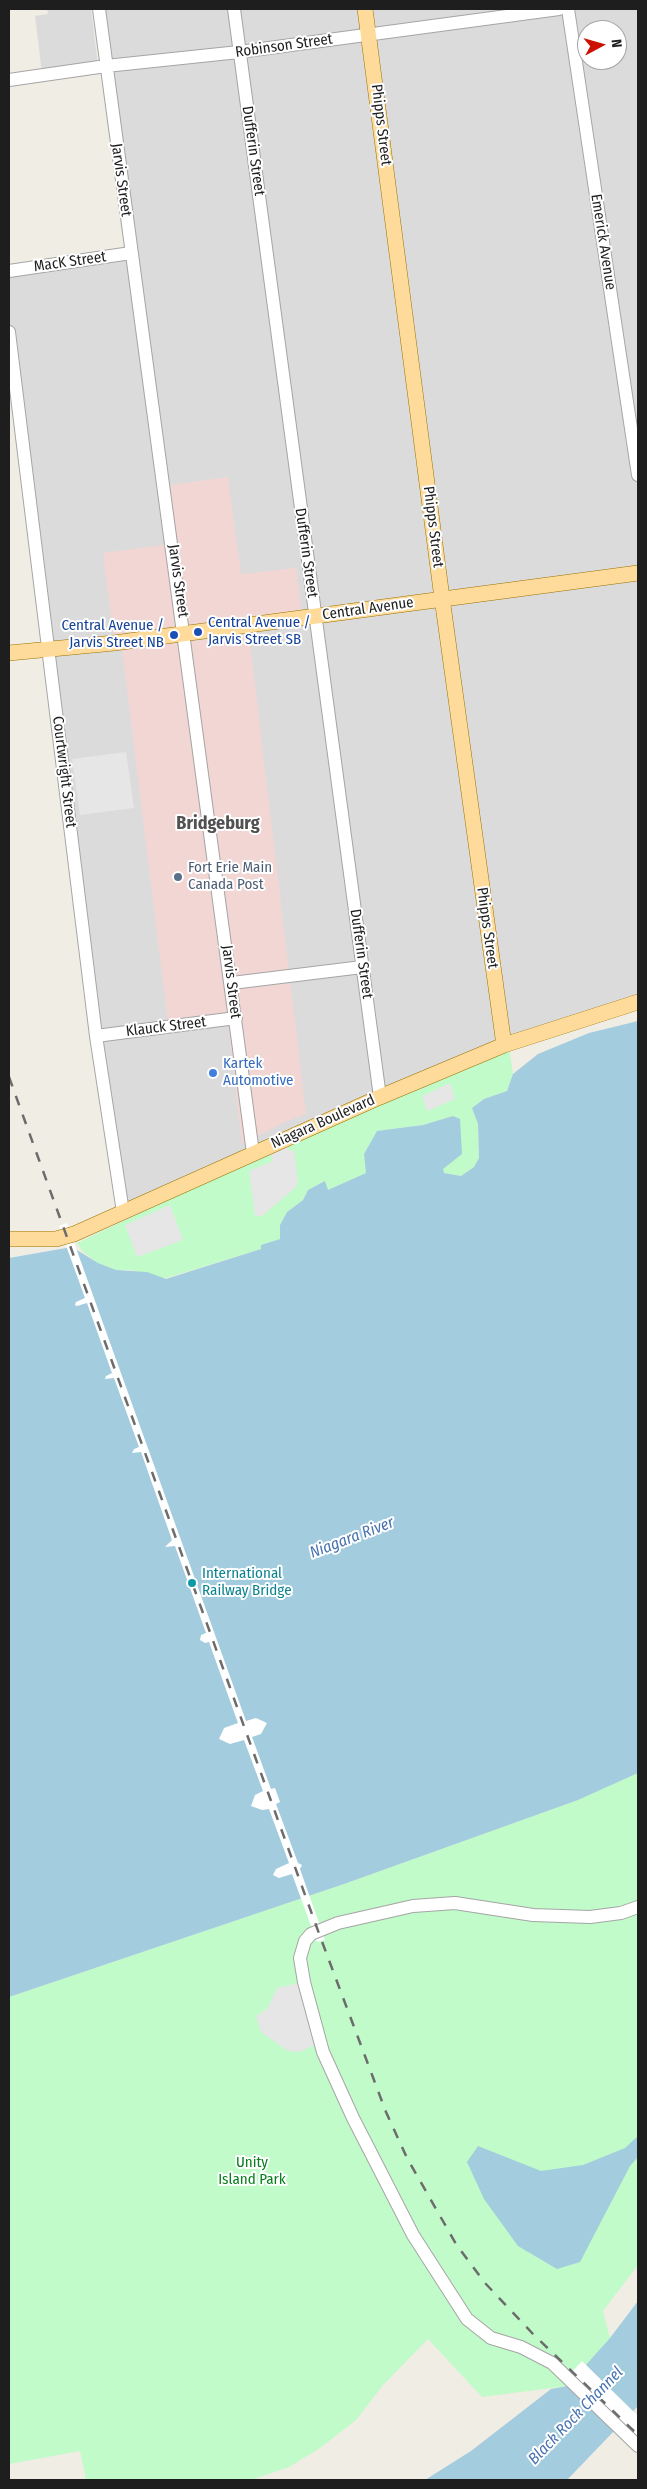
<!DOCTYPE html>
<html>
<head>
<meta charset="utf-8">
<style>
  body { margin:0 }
  #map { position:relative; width:647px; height:2489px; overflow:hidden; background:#efede4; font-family:"Fira Sans Condensed",sans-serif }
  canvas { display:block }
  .frame { position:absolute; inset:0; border:10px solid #1e1e1e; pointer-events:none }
  .north { position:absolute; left:577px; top:20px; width:50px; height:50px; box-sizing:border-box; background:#fff; border:1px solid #a5a5a5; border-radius:50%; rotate:84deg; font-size:14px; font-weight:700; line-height:20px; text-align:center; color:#1e1e1e }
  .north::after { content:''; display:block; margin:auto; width:18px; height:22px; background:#c10; clip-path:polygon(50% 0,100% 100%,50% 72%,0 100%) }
</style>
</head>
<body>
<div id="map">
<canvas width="647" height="2489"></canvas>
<div class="frame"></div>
<div class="north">N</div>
</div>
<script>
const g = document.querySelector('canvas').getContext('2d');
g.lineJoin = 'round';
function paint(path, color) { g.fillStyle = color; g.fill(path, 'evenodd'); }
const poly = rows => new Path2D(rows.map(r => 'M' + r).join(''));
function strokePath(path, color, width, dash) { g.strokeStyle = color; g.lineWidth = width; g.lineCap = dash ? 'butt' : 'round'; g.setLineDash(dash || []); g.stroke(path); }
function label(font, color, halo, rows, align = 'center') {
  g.font = font + ' "Fira Sans Condensed",sans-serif'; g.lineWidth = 4; g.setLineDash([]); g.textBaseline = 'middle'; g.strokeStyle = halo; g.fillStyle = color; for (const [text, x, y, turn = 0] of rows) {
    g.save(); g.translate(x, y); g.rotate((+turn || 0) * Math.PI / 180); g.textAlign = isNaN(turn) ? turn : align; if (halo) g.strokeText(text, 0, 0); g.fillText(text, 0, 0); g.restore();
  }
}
paint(poly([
  [47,9,91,9,98,65,42,73,35,16,48,14],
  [102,9,638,9,638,1005,504,1045,125,1216,9,341,9,273,134,252],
  [587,30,617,30,617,60,587,60]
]), '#dcdbdb');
paint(poly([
  [228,477,241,574,296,568,302,615,114,639,103,553,172,544,164,486],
  [249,635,306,1114,287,1121,242,1144,228,1025,169,1032,122,648]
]), '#f1d6d3');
paint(poly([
  [509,1047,513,1074,507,1091,484,1099,472,1108,478,1124,479,1158,474,1167,461,1176,444,1173,442,1169,462,1154,453,1116,423,1125,377,1131,364,1154,367,1173,328,1190,325,1181,308,1190,303,1200,287,1212,280,1225,280,1239,261,1245,261,1249,163,1279,131,1270,116,1270,98,1263,83,1252,77,1243,224,1173],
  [638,1773,638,2265,603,2311,610,2338,567,2386,482,2397,428,2339,383,2385,356,2420,320,2448,289,2467,251,2480,86,2480,80,2451,9,2464,9,1997,344,1884,578,1800]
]), '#c0fbc9');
paint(poly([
  [126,752,134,808,80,815,72,759],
  [450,1083,455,1099,427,1111,422,1096],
  [286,1144,289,1151,294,1150,298,1181,295,1188,262,1216,255,1216,249,1171,273,1161,269,1152],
  [170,1205,183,1240,137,1257,125,1225],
  [304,1982,319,2043,299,2052,288,2051,261,2032,256,2016,267,2009,277,1988]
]), '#e6e6e6');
paint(poly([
  [638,1021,638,1773,578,1800,344,1884,9,1997,9,1258,72,1247,98,1263,116,1270,147,1272,166,1279,261,1249,261,1245,280,1239,280,1225,287,1212,303,1200,308,1190,325,1181,328,1190,366,1173,364,1154,377,1131,423,1125,453,1116,460,1119,462,1154,443,1169,444,1173,461,1176,474,1167,479,1158,478,1124,472,1108,484,1099,507,1091,513,1074,538,1054,589,1033],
  [638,2136,638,2157,630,2166,580,2262,557,2269,518,2246,484,2199,467,2162,478,2146,541,2171,583,2165,625,2148],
  [638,2301,638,2406,567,2480,425,2480,471,2451,551,2389,567,2386,610,2338]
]), '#a3ccde');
paint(poly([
  [67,1223,246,1721,256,1718,267,1723,261,1734,252,1737,271,1789,275,1788,280,1802,276,1804,298,1863,302,1865,300,1869,325,1940,317,1942,292,1874,279,1878,273,1875,276,1869,289,1863,269,1809,262,1810,251,1806,255,1795,263,1791,244,1740,230,1744,219,1739,224,1728,238,1723,209,1642,205,1643,200,1640,201,1635,206,1633,175,1546,165,1547,172,1540,141,1452,132,1453,134,1449,139,1447,114,1378,105,1379,106,1376,112,1373,87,1303,77,1306,75,1305,76,1302,85,1298,59,1226],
  [582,2361,638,2416,638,2451,565,2379]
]), '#fff');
const minor = poly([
  [99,9,253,1153],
  [234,9,380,1097],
  [568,9,638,475],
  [9,80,106,66,239,52,559,9],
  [9,271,131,253],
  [9,332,96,1036,123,1212],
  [232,983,362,967],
  [96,1036,236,1018],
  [638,1907,621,1913,590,1917,533,1915,455,1903,413,1906,338,1923,311,1934,305,1941,300,1958,304,1982,323,2052,353,2118,413,2235,467,2319,491,2338,521,2347,552,2363,638,2446]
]);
const major = poly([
  [365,9,442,598,504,1045],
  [9,653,114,643,638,573],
  [9,1239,56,1239,74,1234,380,1097,504,1045,638,1002]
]);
strokePath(minor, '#a5a5a5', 14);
strokePath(major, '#987300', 16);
strokePath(minor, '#fff', 12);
strokePath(major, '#fedb9a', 15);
strokePath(poly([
  [9,1077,321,1939,386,2112,407,2158,456,2244,485,2283,533,2334,638,2435]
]), '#6c6c6c', 2.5, [10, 10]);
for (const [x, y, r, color] of [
  [198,632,5,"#1a4fb4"],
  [174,635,5,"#1a4fb4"],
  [178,877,5,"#5c6f8a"],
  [213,1073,5,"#3f7fe0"],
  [192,1583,5,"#0f9aa8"]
]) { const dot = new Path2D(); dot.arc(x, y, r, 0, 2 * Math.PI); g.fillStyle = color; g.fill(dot); strokePath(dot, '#fff', 2); }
label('15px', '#1e1e1e', '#fff', [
  ["Robinson Street",284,46,-8],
  ["Phipps Street",381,125,83],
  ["Dufferin Street",253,151,82],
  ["Jarvis Street",121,180,82],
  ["Emerick Avenue",603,242,81],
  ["MacK Street",70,262,-8],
  ["Phipps Street",433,527,83],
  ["Dufferin Street",306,553,82],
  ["Jarvis Street",178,581,82],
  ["Central Avenue",368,609,-8],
  ["Courtwright Street",64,772,83],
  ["Phipps Street",487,928,82],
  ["Dufferin Street",361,954,82],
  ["Jarvis Street",231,982,83],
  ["Klauck Street",166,1027,-7],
  ["Niagara Boulevard",323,1122,-24]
]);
label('15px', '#164399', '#fff', [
  ["Central Avenue /",208,623],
  ["Jarvis Street SB",208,640],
  ["Central Avenue /",164,626,"right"],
  ["Jarvis Street NB",164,643,"right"]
], 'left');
label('15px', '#4e5e75', '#fff', [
  ["Fort Erie Main",188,868],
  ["Canada Post",188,885]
], 'left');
label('15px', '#366cbe', '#fff', [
  ["Kartek",223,1064],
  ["Automotive",223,1081]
], 'left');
label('15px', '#0d838f', '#fff', [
  ["International",202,1574],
  ["Railway Bridge",202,1591]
], 'left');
label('15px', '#097f1d', '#fff', [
  ["Unity",252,2163],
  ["Island Park",252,2180]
]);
label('italic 16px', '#4873b0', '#fff', [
  ["Niagara River",352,1538,-21],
  ["Black Rock Channel",576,2416,-46]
]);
label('bold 18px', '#515151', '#fff', [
  ["Bridgeburg",218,824]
]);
</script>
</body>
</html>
